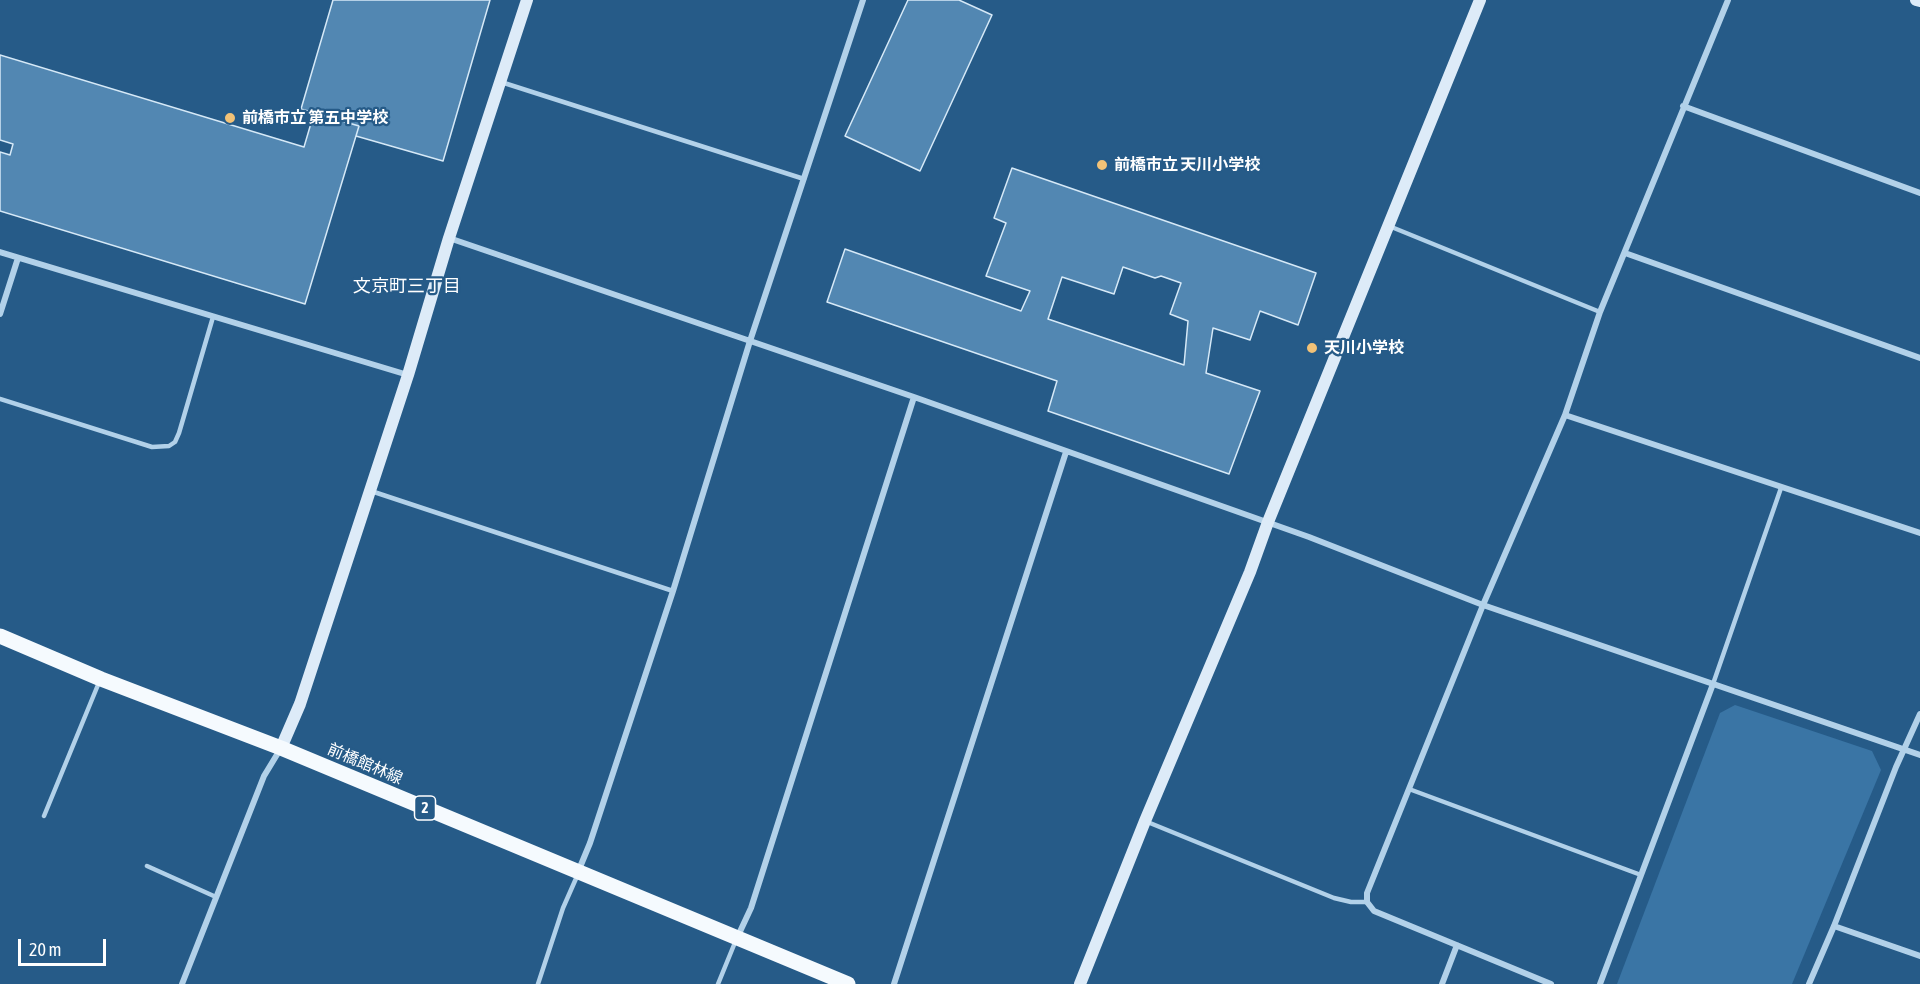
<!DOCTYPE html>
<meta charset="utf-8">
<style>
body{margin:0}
#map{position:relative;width:1920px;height:984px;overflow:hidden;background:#265b88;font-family:"Asap Condensed",sans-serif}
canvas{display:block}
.scale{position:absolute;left:18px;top:939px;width:88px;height:27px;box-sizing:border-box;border:3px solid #fff;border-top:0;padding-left:8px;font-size:18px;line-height:21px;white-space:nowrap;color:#fff;-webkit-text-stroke:4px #265b88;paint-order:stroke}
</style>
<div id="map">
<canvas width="1920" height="984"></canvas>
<div class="scale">20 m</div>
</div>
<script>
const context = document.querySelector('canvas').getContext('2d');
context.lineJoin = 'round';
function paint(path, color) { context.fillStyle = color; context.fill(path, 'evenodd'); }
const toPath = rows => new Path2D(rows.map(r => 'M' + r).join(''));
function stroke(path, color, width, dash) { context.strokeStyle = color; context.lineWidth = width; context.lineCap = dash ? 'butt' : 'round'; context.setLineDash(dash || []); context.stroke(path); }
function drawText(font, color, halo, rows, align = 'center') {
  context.font = font + ' "Asap Condensed","Noto Sans JP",sans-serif'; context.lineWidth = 4.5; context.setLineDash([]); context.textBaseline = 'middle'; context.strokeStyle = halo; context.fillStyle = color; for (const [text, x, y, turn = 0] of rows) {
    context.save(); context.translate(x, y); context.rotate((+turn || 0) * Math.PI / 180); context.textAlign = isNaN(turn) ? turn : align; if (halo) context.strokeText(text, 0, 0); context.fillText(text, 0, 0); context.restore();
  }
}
const green = toPath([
 [1735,705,1872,751,1881,770,1792,984,1617,984,1720,713]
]);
const building = toPath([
 [333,0,490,0,443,161,356,136,359,126,301,109,333,0],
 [908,0,959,0,992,15,920,171,845,136,908,0],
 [0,55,304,147,314,113,359,126,305,304,0,211,0,152,10,155,13,144,0,140,0,55],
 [1012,168,1316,273,1298,325,1260,311,1250,340,1213,328,1206,373,1260,391,1229,474,1048,411,1057,381,827,302,845,249,1021,311,1030,291,986,276,1006,223,994,218,1012,168],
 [1123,267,1155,278,1161,276,1181,283,1170,314,1188,321,1184,365,1048,319,1062,277,1114,294,1123,267]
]);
const lane = toPath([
 [501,82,804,179],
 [1389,226,1600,312],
 [0,399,152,447,169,446,175,442,179,433,213,317],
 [371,491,673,591],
 [1713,684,1781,488],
 [1409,789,1641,875],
 [44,816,100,680],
 [1145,821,1334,898,1351,902,1367,902],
 [147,866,216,897],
 [538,984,563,908,578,874],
 [718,984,736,940]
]);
const street = toPath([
 [1683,106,1920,193],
 [449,238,914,397,1309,537,1483,605,1920,755],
 [0,252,408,375],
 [1625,253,1920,358],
 [0,314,18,258],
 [1565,415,1920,533],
 [578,872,590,843,673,591,750,341,863,0],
 [1834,926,1920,956],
 [737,938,751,908,914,397],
 [182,984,264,776,281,748],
 [894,984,1066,452],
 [1442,984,1457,945],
 [1551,984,1374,911,1367,902,1367,893,1483,605,1565,415,1600,312,1728,0],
 [1600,984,1713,684],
 [1809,984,1834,926,1896,767,1920,714]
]);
const secondary = toPath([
 [1916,0,1920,1],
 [281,748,300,704,408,375,449,238,527,0],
 [1080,984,1145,821,1250,572,1268,522,1480,0]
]);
const primary = toPath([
 [0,636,101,679,281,748,848,984]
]);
const markers = [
 [230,118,6,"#f2c277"],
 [1102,165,6,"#f2c277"],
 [1312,348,6,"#f2c277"]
];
const shields = [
 [425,808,21]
];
const shieldNames = [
 ["2",425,808]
];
const poiNames = [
 ["前橋市立 第五中学校",242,118],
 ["前橋市立 天川小学校",1114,165],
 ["天川小学校",1324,348]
];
const streetNames = [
 ["前橋館林線",365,764,23]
];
const neighbourhoodNames = [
 ["文京町三丁目",407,286]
];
paint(green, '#3a75a5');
paint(building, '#5287b2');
stroke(building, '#d6e9f7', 1.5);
stroke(lane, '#b2d1e9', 4.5);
stroke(street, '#b2d1e9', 6);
stroke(secondary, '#ddebf8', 12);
stroke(primary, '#f5fafe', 15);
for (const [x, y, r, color] of markers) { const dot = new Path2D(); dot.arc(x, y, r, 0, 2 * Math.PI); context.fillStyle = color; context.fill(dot); stroke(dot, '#265b88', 2); }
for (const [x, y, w] of shields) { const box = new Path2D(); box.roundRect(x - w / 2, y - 12, w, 24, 4.5); context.fillStyle = '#265b88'; context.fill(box); stroke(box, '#fff', 1.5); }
drawText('bold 15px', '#fff', null, shieldNames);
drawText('bold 16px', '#fff', '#265b88', poiNames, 'left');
drawText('16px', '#fff', '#265b88', streetNames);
drawText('18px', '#fff', '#265b88', neighbourhoodNames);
</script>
